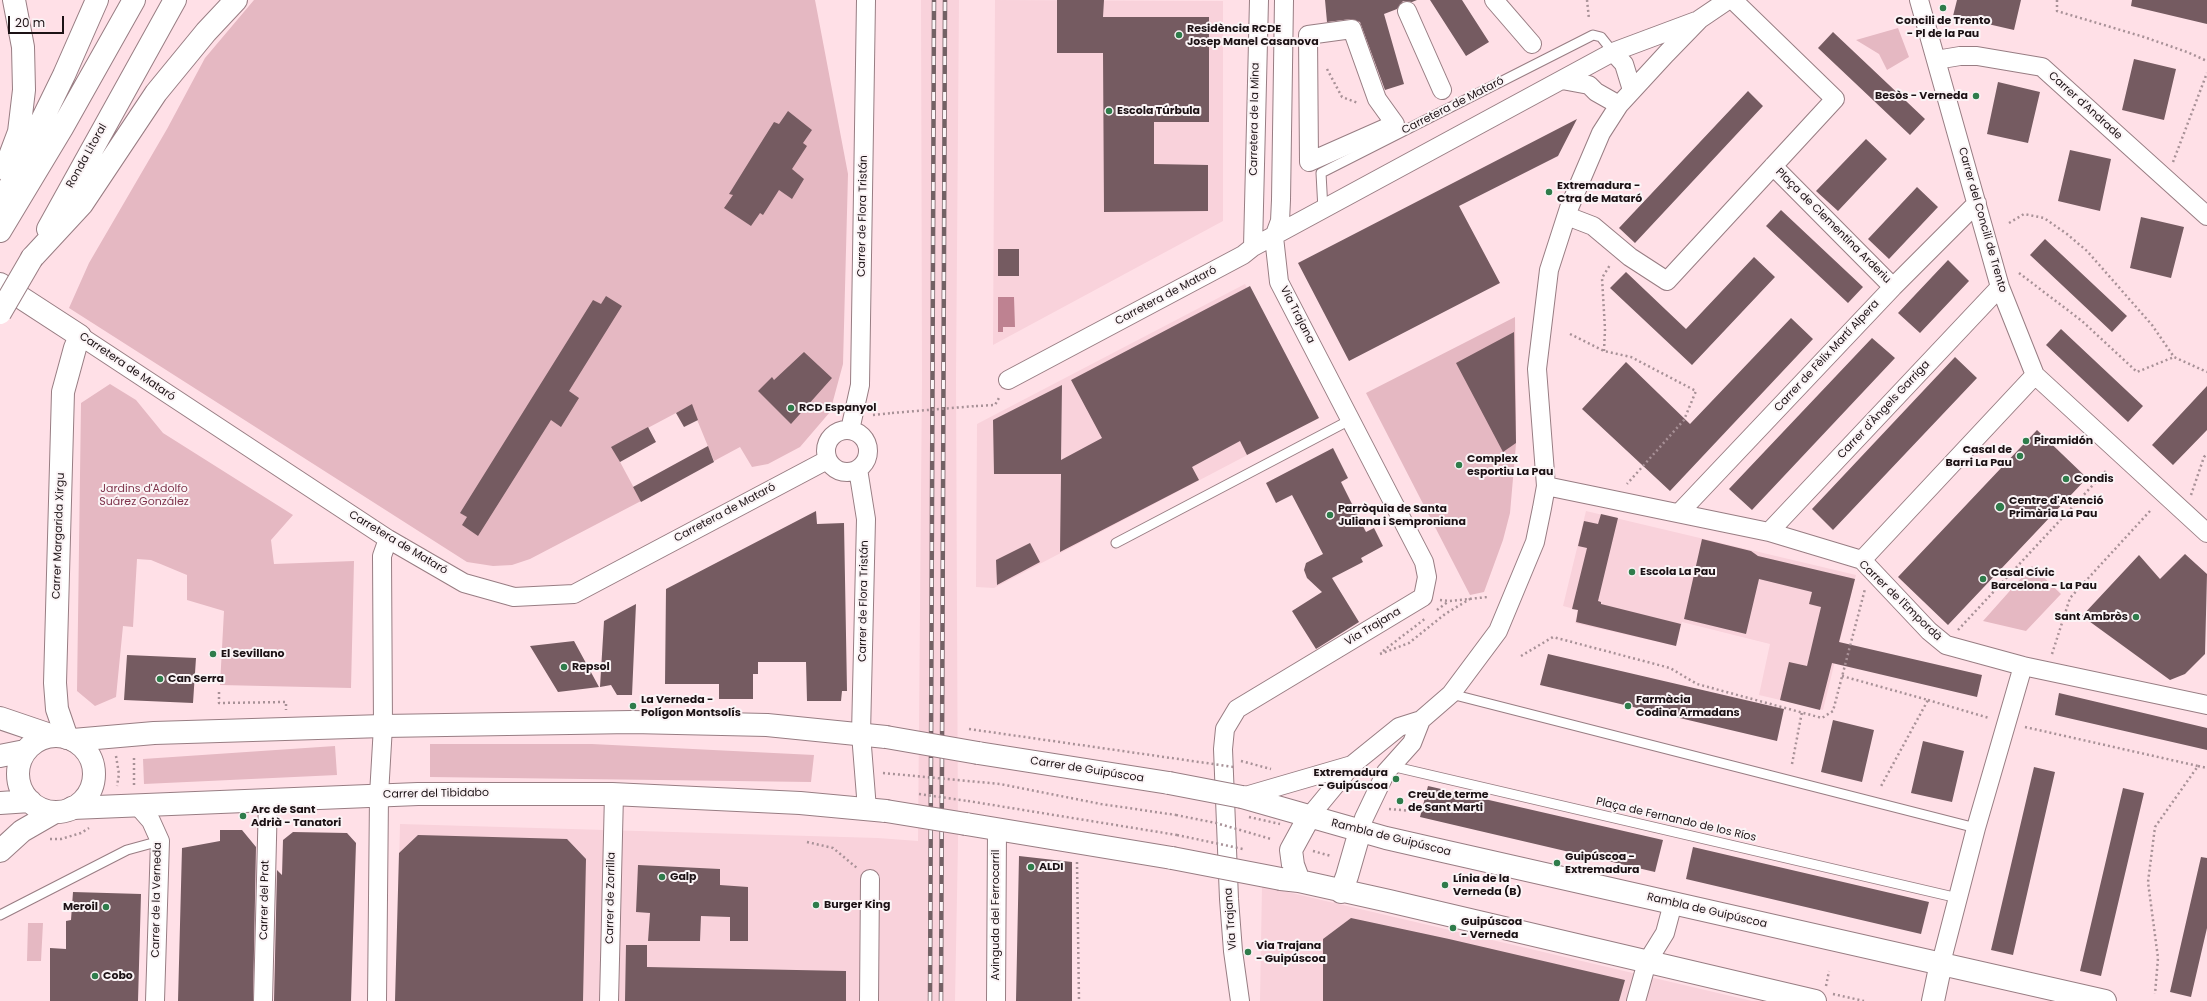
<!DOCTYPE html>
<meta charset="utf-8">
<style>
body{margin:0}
#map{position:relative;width:2207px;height:1001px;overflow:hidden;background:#ffe0e7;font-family:Poppins,sans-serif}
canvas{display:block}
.scale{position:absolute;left:8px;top:16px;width:56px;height:18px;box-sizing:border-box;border:2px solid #1c1215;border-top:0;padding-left:5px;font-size:12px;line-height:14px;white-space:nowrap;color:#1c1215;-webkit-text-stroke:3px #fbf4f6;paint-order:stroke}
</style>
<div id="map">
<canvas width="2207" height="1001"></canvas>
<div class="scale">20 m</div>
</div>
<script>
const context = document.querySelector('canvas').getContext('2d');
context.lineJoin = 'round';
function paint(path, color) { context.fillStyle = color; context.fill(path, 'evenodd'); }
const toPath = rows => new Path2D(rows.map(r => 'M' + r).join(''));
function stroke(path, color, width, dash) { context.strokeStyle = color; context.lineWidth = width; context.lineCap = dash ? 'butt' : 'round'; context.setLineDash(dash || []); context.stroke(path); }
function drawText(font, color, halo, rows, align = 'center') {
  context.font = font + ' Poppins,sans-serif'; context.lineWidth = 4; context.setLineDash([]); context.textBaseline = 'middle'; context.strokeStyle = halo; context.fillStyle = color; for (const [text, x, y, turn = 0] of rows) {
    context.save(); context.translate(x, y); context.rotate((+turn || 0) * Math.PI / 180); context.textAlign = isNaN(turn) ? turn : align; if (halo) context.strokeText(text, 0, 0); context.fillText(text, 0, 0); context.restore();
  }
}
const built = toPath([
 [921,0,959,0,956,379,958,843,955,1001,396,1001,400,824,878,838,918,841,922,379],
 [995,0,1223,1,1223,221,993,345],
 [1245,284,1316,419,994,588,976,587,977,424],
 [1586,511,1856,575,1823,710,1759,695,1770,644,1682,622,1676,646,1575,623,1578,610,1563,606],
 [1262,886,1752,1001,1260,1001]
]);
const green = toPath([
 [254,0,815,0,848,174,843,364,830,412,800,447,768,464,752,467,740,447,714,461,691,405,612,447,641,501,530,559,512,565,493,566,467,562,69,308,89,263,167,129,205,58],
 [1898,28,1909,57,1887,70,1879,54,1856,40],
 [1515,317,1516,444,1510,513,1503,540,1484,592,1470,595,1366,393],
 [110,384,136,400,163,433,293,515,271,540,274,564,354,561,351,688,220,685,224,611,187,600,187,575,151,560,137,559,133,627,123,626,116,697,95,706,77,691,81,403],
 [2032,566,2061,594,2026,631,1983,621],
 [430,744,592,744,814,755,811,782,430,777],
 [335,746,337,775,144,784,143,759],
 [28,923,43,923,41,961,27,961]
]);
const water = toPath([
 [998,297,1014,297,1015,327,1003,327,1003,332,998,332]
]);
const building = toPath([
 [1057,0,1104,0,1103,17,1209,17,1209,122,1154,122,1154,164,1208,165,1208,211,1104,212,1103,53,1057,53],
 [1325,0,1417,0,1412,2,1403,1,1397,9,1384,14,1404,84,1385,90,1360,22,1351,19,1327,22],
 [1430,0,1462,0,1489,42,1466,56],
 [1957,0,2021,0,2014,30,1953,16],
 [2132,0,2207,0,2207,24,2131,6],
 [1833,32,1925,119,1910,135,1818,48],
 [2134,59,2176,69,2164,120,2122,110],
 [1998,82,2040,92,2028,143,1987,134],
 [1748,91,1763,106,1635,243,1619,228],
 [788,111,812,130,803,143,807,146,792,169,804,179,792,199,779,190,763,215,760,213,751,226,724,208,733,195,729,194,757,149,774,122,779,124],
 [1577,119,1558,156,1459,206,1500,283,1349,361,1298,263],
 [1866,139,1887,159,1838,211,1816,191],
 [2070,150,2111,159,2100,211,2058,201],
 [1917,187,1938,207,1889,259,1868,239],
 [1781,210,1863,287,1848,303,1766,226],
 [2141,217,2184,227,2171,278,2130,268],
 [2045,239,2127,316,2112,332,2030,255],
 [998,249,1019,249,1019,276,998,276],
 [1754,257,1775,277,1692,365,1610,288,1626,272,1686,329],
 [1948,260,1969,281,1920,333,1898,313],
 [1250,286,1319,418,1247,455,1240,441,1192,467,1199,480,1060,552,1061,474,994,474,993,420,1062,385,1061,460,1102,438,1071,380],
 [606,296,622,306,569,391,579,398,561,427,551,420,478,536,462,525,467,517,460,513,593,300,601,304],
 [1791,318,1813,339,1670,491,1582,409,1626,362,1690,424],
 [2061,329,2143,406,2128,422,2046,345],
 [1514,332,1516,443,1503,452,1456,363],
 [1872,338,1895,358,1752,510,1729,489],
 [804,352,832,378,791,424,758,391,772,377,774,380],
 [1955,357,1977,378,1833,530,1812,509],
 [2207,386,2207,430,2173,465,2152,445],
 [692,404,698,420,684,427,676,413],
 [648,427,656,442,620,462,611,447],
 [2037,430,2087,478,1948,625,1898,577],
 [708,446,714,462,641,502,633,487],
 [1333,448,1348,478,1341,482,1366,532,1374,528,1383,546,1361,558,1363,562,1332,578,1359,622,1316,649,1292,611,1322,592,1307,578,1304,570,1306,563,1323,554,1292,495,1276,503,1266,483],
 [816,511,817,524,844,523,847,691,842,691,841,701,807,701,806,662,758,662,758,674,753,674,753,699,719,699,719,684,665,684,666,589],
 [1601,514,1618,518,1598,601,1601,602,1601,604,1681,624,1676,646,1576,622,1578,610,1572,609,1587,548,1578,546,1584,521,1598,524],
 [1702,539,1751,551,1758,556,1855,579,1839,642,1982,675,1977,697,1832,663,1820,710,1780,700,1789,662,1807,666,1821,607,1809,604,1812,592,1759,579,1746,634,1684,619],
 [1030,543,1040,562,997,585,996,560],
 [2185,554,2207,574,2205,654,2185,674,2170,680,2082,616,2139,555,2160,579],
 [636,604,632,695,617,695,611,685,600,687,604,621],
 [574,641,599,687,558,692,530,646],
 [1548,654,1784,709,1777,741,1540,685],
 [127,655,196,658,193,703,124,700],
 [2059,693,2207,728,2207,750,2055,715],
 [1833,720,1874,730,1862,782,1821,772],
 [1923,741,1964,751,1952,802,1911,793],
 [2034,767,2055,772,2013,955,1991,950],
 [1428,786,1663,840,1655,872,1420,817],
 [2123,788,2144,793,2101,976,2080,971],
 [220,830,242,830,256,847,253,1001,178,1001,182,848,220,841],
 [293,832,347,833,356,843,351,1001,274,1001,277,870,282,875,283,840],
 [418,835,567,839,586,859,583,1001,395,1001,399,853],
 [1693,847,1929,902,1921,934,1686,879],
 [1019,856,1072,862,1072,1001,1016,1001],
 [2201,857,2207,858,2207,928,2191,997,2170,992],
 [638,865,720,869,720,885,748,887,748,941,730,941,730,917,701,916,700,941,648,941,650,913,636,912],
 [73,892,141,894,138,1001,50,1001,50,948,66,949,66,921,71,920],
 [1351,918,1449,939,1625,980,1619,1001,1323,1001,1323,939],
 [626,945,647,945,647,967,846,971,846,1001,625,1001]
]);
const path = toPath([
 [1587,0,1589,19],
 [2057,0,2057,11,2144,37,2187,52,2207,61],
 [1327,69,1342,97,1358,103],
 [2173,162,2207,73],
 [2009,223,2024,214,2044,218,2067,234,2087,251,2152,325,2174,357,2207,372],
 [2019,273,2082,321,2137,372,2174,357],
 [1570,334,1604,351,1631,357,1696,391,1684,420,1627,484],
 [1604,351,1605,329,1602,278,1610,265],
 [976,406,995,405,1000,396],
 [873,415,892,413],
 [2191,495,2204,457,2207,454],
 [1440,600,1449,601,1488,597],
 [1437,610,1449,601],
 [1958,630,2106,471],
 [1383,651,1426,618],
 [1380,654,1409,643,1445,614,1470,599],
 [2052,654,2070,598,2150,511],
 [1521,656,1553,637,1670,668,1697,684,1822,718,1833,711,1865,589],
 [1842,676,1928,700,1880,788],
 [219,692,219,703,286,702,286,710],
 [1928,700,1989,718],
 [2025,727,2198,766,2155,827,2148,882,2158,958,2155,994],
 [116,756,119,774,117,786],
 [134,758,134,785],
 [1241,761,1271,769],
 [1792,764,1802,712],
 [2198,766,2207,768],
 [883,773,1000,784,1101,804,1176,815],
 [968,801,1177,835],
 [1389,809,1412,811],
 [50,839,61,839,81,833,89,828],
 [807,842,833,848,857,868],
 [1313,851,1331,856],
 [1077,862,1079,1001],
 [1826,986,1829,971],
 [1833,994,1864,1001]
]);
const lane = toPath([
 [1323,210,1321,173,1593,35,1601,37,1613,52],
 [1116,543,1350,420],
 [1451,694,1976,828],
 [1391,766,1958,898],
 [0,915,127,850,160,841]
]);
const street = toPath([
 [1494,0,1532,44],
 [1919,0,2000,287,2035,375,2207,533],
 [1407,11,1442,90],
 [1352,29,1377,99,1395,124,1309,162,1308,35,1352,29],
 [1613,52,1624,64,1632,90],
 [1936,60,1960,56,1977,56,2042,67,2207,216],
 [1562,80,1589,85,1596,92,1619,105],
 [1773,166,1893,287],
 [1567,216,1593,226,1630,257,1667,281,1835,99,1733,0],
 [1253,247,1259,0],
 [80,336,388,539,464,583,514,597,574,594,827,460],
 [1008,380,1243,255,1253,247,1613,52,1696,21],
 '826 451a21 21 0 1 1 42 0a21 21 0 1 1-42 0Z',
 [850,430,860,385,866,0],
 [858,469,866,519,861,734,867,809],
 [1546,486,1769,532,1862,560,1929,631,1946,645,2023,666,2207,705],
 [1680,512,1893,287,1977,203],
 [1769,532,2000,287],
 [1862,560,2035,375],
 [1242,797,1352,765],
 [137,805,151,821,160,841,155,1001],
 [1309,817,1352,765,1399,727,1421,720,1451,694,1498,631,1535,542,1542,508,1546,486,1537,369,1549,270,1569,208,1601,133,1619,105,1666,54,1700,19,1728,0],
 [1360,831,1364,818,1386,772,1412,743,1421,720],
 [1941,963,1976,828,2023,666],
 [263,1001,268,799],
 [377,1001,379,795,383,726,382,556,388,539],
 [609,1001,614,794],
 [869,1001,870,879],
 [996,1001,997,828],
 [1240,1001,1233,951,1229,899,1223,749,1225,729,1237,709,1423,597,1427,577,1424,562,1279,282,1274,237,1280,221,1281,200,1284,0],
 [1636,1001,1647,962,1665,933,1673,903]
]);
const secondary = toPath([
 [0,284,80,336,75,348,63,392,55,683,57,709,67,738],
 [73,740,154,733,383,726,632,722,767,725,886,737],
 [978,753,1169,783],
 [1242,797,1386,838,1443,851,2105,1001],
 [72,808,418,794,612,794,800,803,886,811],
 [966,824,1172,858],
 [1281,879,1299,881,1389,901,1815,1001],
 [1299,881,1293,865,1291,850,1309,817],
 [1341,892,1347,876,1360,831],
 [1933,1001,1941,963]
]);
const primary = toPath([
 '18 774a38 38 0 1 1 76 0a38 38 0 1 1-76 0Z',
 [0,756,25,751],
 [0,803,30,801],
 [0,851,22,831,55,812]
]);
const highway = toPath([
 [5,169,19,132,24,90,23,47,14,0],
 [3,200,64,75,97,0],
 [48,229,175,0],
 [0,231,62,128,134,0],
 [32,258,82,204,156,93,206,32,236,0],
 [0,718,53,736]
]);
const rail = toPath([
 [930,1001,934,0],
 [941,1001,945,0]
]);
const pathBridge = toPath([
 [892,413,976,406],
 [969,729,1234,767],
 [919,794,968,801],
 [1176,815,1216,823,1271,839],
 [1249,817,1280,824],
 [1177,835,1243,849]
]);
const secondaryBridge = toPath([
 [886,737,978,753],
 [1169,783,1242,797],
 [886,811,966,824],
 [1172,858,1281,879]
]);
const highwayBridge = toPath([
 [0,313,32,258]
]);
const markers = [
 [1943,8,4,"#2f7c4b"],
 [1179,35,4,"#2f7c4b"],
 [1976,96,4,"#2f7c4b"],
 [1109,111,4,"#2f7c4b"],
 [1549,192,4,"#2f7c4b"],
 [791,408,4,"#2f7c4b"],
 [2026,441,4,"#2f7c4b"],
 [2020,456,4,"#2f7c4b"],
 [1459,465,4,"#2f7c4b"],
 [2066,479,4,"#2f7c4b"],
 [2000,507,5,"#2f7c4b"],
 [1330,515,4,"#2f7c4b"],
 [1632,572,4,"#2f7c4b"],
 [1983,579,4,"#2f7c4b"],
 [2136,617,4,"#2f7c4b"],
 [213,654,4,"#2f7c4b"],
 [564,667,4,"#2f7c4b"],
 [160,679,4,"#2f7c4b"],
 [633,706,4,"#2f7c4b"],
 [1628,706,4,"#2f7c4b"],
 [1396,779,4,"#2f7c4b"],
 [1400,801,4,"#2f7c4b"],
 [243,816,4,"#2f7c4b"],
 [1557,863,4,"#2f7c4b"],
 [1031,867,4,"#2f7c4b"],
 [662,877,4,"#2f7c4b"],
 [1445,885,4,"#2f7c4b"],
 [816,905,4,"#2f7c4b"],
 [106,907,4,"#2f7c4b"],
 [1453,928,4,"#2f7c4b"],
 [1248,952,4,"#2f7c4b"],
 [95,976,4,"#2f7c4b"]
];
const poiNames = [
 ["Concili de Trento",1943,21,"center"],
 ["- Pl de la Pau",1943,34,"center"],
 ["Residència RCDE",1187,29],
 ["Josep Manel Casanova",1187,42],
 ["Besòs - Verneda",1968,96,"right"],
 ["Escola Túrbula",1117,111],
 ["Extremadura -",1557,186],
 ["Ctra de Mataró",1557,199],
 ["RCD Espanyol",799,408],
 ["Piramidón",2034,441],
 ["Casal de",2012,450,"right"],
 ["Barri La Pau",2012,463,"right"],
 ["Complex",1467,459],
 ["esportiu La Pau",1467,472],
 ["Condis",2074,479],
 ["Centre d'Atenció",2009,501],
 ["Primària La Pau",2009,514],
 ["Parròquia de Santa",1338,509],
 ["Juliana i Semproniana",1338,522],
 ["Escola La Pau",1640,572],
 ["Casal Cívic",1991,573],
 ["Barcelona - La Pau",1991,586],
 ["Sant Ambròs",2128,617,"right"],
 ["El Sevillano",221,654],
 ["Repsol",572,667],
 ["Can Serra",168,679],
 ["La Verneda -",641,700],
 ["Polígon Montsolís",641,713],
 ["Farmàcia",1636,700],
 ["Codina Armadans",1636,713],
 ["Extremadura",1388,773,"right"],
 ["- Guipúscoa",1388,786,"right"],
 ["Creu de terme",1408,795],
 ["de Sant Marti",1408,808],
 ["Arc de Sant",251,810],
 ["Adrià - Tanatori",251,823],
 ["Guipúscoa -",1565,857],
 ["Extremadura",1565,870],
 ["ALDI",1039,867],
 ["Galp",670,877],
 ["Línia de la",1453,879],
 ["Verneda (B)",1453,892],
 ["Burger King",824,905],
 ["Meroil",98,907,"right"],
 ["Guipúscoa",1461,922],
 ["- Verneda",1461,935],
 ["Via Trajana",1256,946],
 ["- Guipúscoa",1256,959],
 ["Cobo",103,976]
];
const streetNames = [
 ["Carretera de Mataró",1453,106,-27],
 ["Carrer d'Andrade",2085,106,42],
 ["Carretera de la Mina",1255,119,-89],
 ["Ronda Litoral",87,156,-61],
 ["Carrer de Flora Tristán",863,216,-89],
 ["Carrer del Concili de Trento",1982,220,74],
 ["Plaça de Clementina Arderiu",1833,226,45],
 ["Carretera de Mataró",1166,296,-28],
 ["Via Trajana",1297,315,63],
 ["Carrer de Fèlix Martí Alpera",1827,356,-47],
 ["Carretera de Mataró",127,367,34],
 ["Carrer d'Àngels Garriga",1884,410,-47],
 ["Carretera de Mataró",725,513,-28],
 ["Carrer Margarida Xirgu",59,536,-88],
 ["Carretera de Mataró",398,543,31],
 ["Carrer de Flora Tristán",864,601,-89],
 ["Carrer de l'Empordà",1900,601,44],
 ["Via Trajana",1373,627,-31],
 ["Carrer de Guipúscoa",1087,770,9],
 ["Carrer del Tibidabo",436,794,-1],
 ["Plaça de Fernando de los Ríos",1676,820,13],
 ["Rambla de Guipúscoa",1391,838,14],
 ["Carrer de Zorrilla",611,898,-89],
 ["Carrer de la Verneda",157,900,-89],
 ["Carrer del Prat",265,900,-89],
 ["Rambla de Guipúscoa",1707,911,13],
 ["Avinguda del Ferrocarril",996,915,-90],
 ["Via Trajana",1231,919,-94]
];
const parkNames = [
 ["Jardins d'Adolfo",144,489],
 ["Suárez González",144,502]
];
paint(built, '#f9d2db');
paint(green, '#e5b8c2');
paint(water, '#be8291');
paint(building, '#755b61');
stroke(lane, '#987d83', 11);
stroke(street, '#987d83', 20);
stroke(secondary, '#987d83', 24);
stroke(primary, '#987d83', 24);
stroke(highway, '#987d83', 24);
stroke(path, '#a89197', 2.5, [2, 3]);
stroke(lane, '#fff', 9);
stroke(street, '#fff', 18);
stroke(secondary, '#fff', 22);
stroke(primary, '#fff', 22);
stroke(highway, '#fff', 22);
stroke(rail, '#736165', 4.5);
stroke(rail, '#fbf4f6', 3, [9]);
stroke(secondaryBridge, '#987d83', 24, []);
stroke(highwayBridge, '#987d83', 24, []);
stroke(pathBridge, '#a89197', 2.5, [2, 3]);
stroke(secondaryBridge, '#fff', 22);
stroke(highwayBridge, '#fff', 22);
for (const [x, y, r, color] of markers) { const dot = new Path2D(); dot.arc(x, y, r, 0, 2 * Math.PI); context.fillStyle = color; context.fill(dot); stroke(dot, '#fbf4f6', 1.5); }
drawText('bold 11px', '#1c1215', '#fbf4f6', poiNames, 'left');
drawText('11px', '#1c1215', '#fbf4f6', streetNames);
drawText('11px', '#7e334b', '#fbf4f6', parkNames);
</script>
